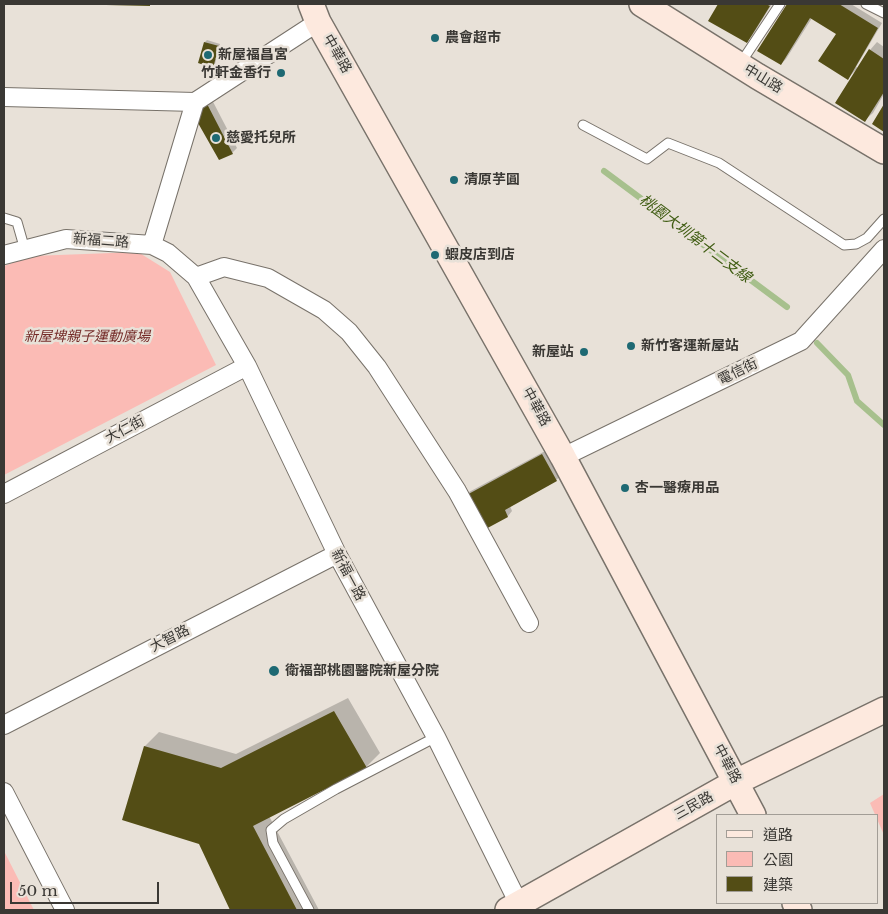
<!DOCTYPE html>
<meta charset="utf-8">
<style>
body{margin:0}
#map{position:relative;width:888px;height:914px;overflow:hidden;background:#e8e1d8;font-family:"Libre Baskerville","Noto Sans TC",serif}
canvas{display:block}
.frame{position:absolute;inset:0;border:5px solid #3a3834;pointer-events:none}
.legend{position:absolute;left:716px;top:814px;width:162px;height:90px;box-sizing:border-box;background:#e8e1d8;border:1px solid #a29d96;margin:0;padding:6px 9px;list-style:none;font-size:15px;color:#3a3834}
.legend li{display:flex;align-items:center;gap:10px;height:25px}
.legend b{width:25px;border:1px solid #a29d96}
.scale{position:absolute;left:10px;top:882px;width:149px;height:22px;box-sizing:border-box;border:2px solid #3a3834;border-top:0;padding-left:6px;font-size:15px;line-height:18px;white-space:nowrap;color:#3a3834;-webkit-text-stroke:4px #e8e1d8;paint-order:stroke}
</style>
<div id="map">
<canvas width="888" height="914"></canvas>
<div class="frame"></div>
<ul class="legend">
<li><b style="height:6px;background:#fde9de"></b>道路</li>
<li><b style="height:14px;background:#fbbbb5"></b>公園</li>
<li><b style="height:14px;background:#534d15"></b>建築</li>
</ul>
<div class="scale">50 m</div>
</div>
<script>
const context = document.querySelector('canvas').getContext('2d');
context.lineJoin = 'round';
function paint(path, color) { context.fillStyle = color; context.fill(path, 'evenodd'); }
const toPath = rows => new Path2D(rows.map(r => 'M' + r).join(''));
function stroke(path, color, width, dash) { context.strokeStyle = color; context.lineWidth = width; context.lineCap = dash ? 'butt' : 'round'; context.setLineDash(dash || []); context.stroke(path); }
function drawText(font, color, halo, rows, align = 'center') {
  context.font = font + ' "Libre Baskerville","Noto Sans TC",serif'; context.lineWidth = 5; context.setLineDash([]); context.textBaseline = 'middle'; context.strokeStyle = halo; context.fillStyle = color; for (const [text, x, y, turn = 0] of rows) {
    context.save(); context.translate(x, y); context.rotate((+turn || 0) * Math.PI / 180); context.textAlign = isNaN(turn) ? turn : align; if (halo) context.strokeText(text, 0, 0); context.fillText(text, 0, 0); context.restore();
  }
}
const green = toPath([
 [138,252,170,272,216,365,4,475,4,266,32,256],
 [884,794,884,835,870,803],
 [4,851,34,910,4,910]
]);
const shadow = toPath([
 [90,4,151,4,150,5],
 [720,4,772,4,752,36,747,41,709,20],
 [788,4,851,4,882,23,856,67,858,68,870,50,877,42,884,47,884,94,873,113,865,120,856,70,848,78,837,33,812,18,786,59,781,64,759,50],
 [207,40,220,44,215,64,213,66,205,42],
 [210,96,237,148,232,153,200,122],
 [547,450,561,476,556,480,510,506,512,511,508,516,482,530,464,497,469,492],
 [348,698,380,753,366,767,269,816,319,910,231,910,200,843,124,819,145,746,159,732,236,754]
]);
const stream = toPath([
 [604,171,787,307],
 [817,343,848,375,857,401,884,425]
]);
const building = toPath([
 [106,4,150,4,150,6,106,5],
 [718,4,766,4,770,6,747,43,708,21],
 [787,4,839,4,878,28,848,80,818,61,836,34,810,18,781,65,757,51],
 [204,42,219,46,213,68,198,63],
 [869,49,884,59,884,92,865,122,835,103],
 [205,100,233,154,219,160,198,123,202,102],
 [884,104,884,132,872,124],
 [542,454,557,481,505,510,508,517,482,531,463,497],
 [334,711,367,768,253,826,297,910,230,910,199,844,122,820,144,746,221,768]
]);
const lane = toPath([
 [866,4,884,13],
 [740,64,780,4],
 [583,125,647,159,668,143,719,163,844,245,856,244,867,238,884,219],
 [4,218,17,222,25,250],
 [309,910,273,843,271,830,284,819,336,789,436,737]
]);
const street = toPath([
 [4,97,195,102,318,22],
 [152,245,195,102],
 [4,255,66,239,152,245,168,253,196,277,247,366,337,554,436,737,519,904],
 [196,277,224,267,268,278,324,310,349,332,377,367,457,491,529,623],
 [563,457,801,341,884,249],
 [4,494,247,366],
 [4,725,337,554],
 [4,792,65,910]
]);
const secondary = toPath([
 [311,4,318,22,563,457,753,815],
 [642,4,757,76,884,151],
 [795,903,799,910],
 [508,910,736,782,884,710]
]);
const markers = [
 [435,38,5,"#1e6973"],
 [208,55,5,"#1e6973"],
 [281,73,5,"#1e6973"],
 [216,138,5,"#1e6973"],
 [454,180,5,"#1e6973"],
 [435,255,5,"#1e6973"],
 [631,346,5,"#1e6973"],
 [584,352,5,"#1e6973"],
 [625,488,5,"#1e6973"],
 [274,671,6,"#1e6973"]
];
const poiNames = [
 ["農會超市",445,38],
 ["新屋福昌宮",218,55],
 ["竹軒金香行",271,73,"right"],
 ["慈愛托兒所",226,138],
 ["清原芋圓",464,180],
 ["蝦皮店到店",445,255],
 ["新竹客運新屋站",641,346],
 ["新屋站",574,352,"right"],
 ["杏一醫療用品",635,488],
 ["衛福部桃園醫院新屋分院",285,671]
];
const streetNames = [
 ["中華路",337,54,60],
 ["中山路",763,79,31],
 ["新福二路",101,241,4],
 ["電信街",738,372,-26],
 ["中華路",536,407,61],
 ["大仁街",125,430,-28],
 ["新福一路",348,575,62],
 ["大智路",170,639,-27],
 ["中華路",727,764,62],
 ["三民路",694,806,-29]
];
const parkNames = [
 ["新屋埤親子運動廣場",87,337]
];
const waterNames = [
 ["桃園大圳第十二支線",695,239,37]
];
paint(green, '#fbbbb5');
paint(shadow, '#0003');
stroke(stream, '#a7c08d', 6);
paint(building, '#534d15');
stroke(lane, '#78726a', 11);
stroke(street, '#78726a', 20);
stroke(secondary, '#78726a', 28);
stroke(lane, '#fff', 9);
stroke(street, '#fff', 18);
stroke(secondary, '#fde9de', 25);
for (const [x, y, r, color] of markers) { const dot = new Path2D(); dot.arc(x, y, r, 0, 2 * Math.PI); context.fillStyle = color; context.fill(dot); stroke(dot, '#e8e1d8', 2); }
drawText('bold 14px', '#3a3834', '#e8e1d8', poiNames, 'left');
drawText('14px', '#3a3834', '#e8e1d8', streetNames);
drawText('italic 14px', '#742b28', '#e8e1d8', parkNames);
drawText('italic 15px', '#3f5c12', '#e8e1d8', waterNames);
</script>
